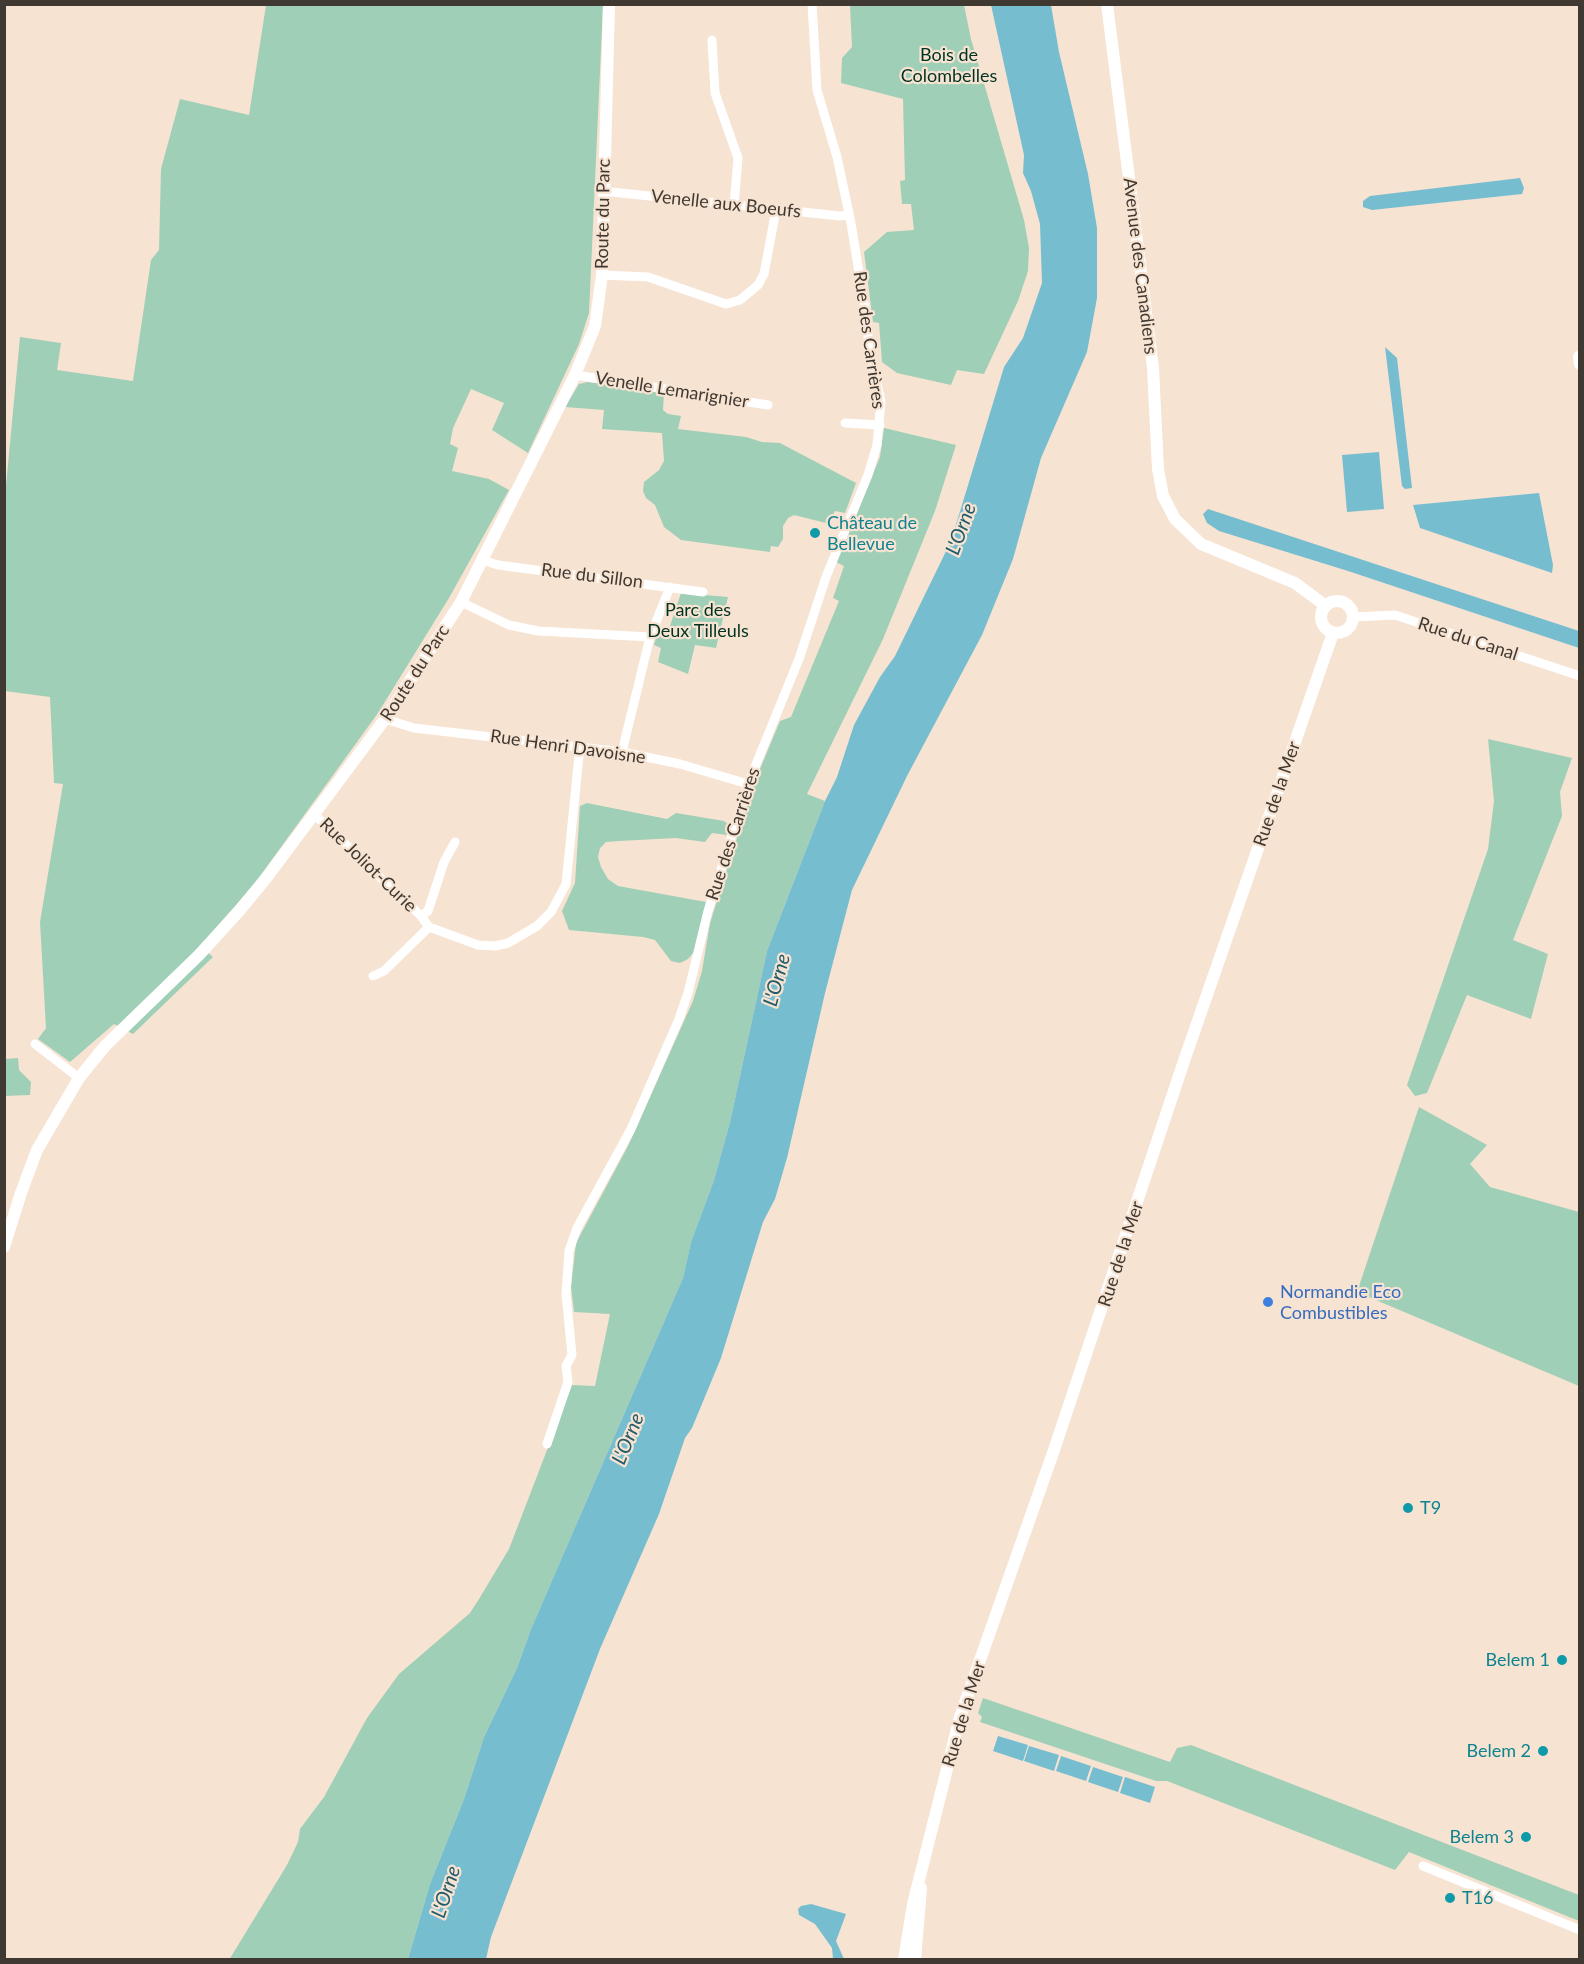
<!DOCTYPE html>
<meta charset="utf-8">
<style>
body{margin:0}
#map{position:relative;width:1584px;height:1964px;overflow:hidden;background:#f7e3d2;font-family:Lato,sans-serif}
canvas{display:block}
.frame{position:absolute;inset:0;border:6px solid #403932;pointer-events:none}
</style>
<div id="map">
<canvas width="1584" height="1964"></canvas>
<div class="frame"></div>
</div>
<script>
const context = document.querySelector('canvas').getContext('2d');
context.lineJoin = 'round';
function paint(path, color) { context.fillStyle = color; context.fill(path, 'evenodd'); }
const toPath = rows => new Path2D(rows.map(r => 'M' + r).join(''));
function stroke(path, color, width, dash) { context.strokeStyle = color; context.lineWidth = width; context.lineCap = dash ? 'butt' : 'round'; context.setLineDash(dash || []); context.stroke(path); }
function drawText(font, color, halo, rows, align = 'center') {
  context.font = font + ' Lato,sans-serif'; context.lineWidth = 4.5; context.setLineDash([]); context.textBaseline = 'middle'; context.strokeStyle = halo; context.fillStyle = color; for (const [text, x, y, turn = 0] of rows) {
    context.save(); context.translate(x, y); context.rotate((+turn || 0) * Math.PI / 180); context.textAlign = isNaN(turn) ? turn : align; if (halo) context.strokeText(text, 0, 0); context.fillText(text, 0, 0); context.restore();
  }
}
const green = toPath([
 [266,5,603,5,589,313,579,344,528,453,492,430,504,403,471,389,453,428,450,444,458,448,452,471,489,479,509,490,449,598,378,713,255,883,200,946,213,957,133,1034,114,1024,70,1062,38,1039,46,1028,40,922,63,784,54,783,50,697,5,691,4,507,20,337,61,343,57,370,133,381,151,260,159,250,161,169,180,99,249,115],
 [850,5,964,5,971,39,1024,220,1029,248,1028,271,1018,301,984,374,957,370,951,385,897,373,882,362,879,323,873,322,864,252,887,232,914,230,911,204,902,204,900,181,905,180,903,99,841,83,842,58,852,47],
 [588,382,664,393,663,410,668,414,681,416,678,429,746,437,762,442,780,443,856,483,845,513,835,511,831,520,826,523,794,515,788,518,783,526,783,539,778,547,771,546,770,552,681,540,664,527,655,505,646,498,643,491,644,482,659,470,664,461,662,433,602,429,604,410,565,407,579,384],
 [884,428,956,445,935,511,883,639,807,794,825,801,767,951,730,1122,714,1180,691,1242,683,1278,531,1629,517,1668,484,1737,464,1799,430,1884,408,1959,229,1960,287,1865,298,1842,300,1829,324,1797,367,1718,399,1674,470,1613,479,1599,509,1549,572,1385,595,1386,610,1314,574,1312,571,1287,576,1243,628,1146,693,1001,702,971,710,923,755,781,780,721,791,717,839,601,833,598,844,566,836,562,880,457],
 [681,593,728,597,716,648,695,645,688,674,658,662,661,648,654,645,658,631,669,629],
 [1488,739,1572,758,1560,792,1562,816,1513,940,1548,954,1531,1019,1467,995,1427,1093,1415,1096,1407,1085,1488,849,1494,801],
 [587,803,667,819,676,813,724,821,730,826,727,835,712,833,705,842,676,838,619,841,606,842,600,848,598,857,601,867,608,879,618,886,706,902,694,952,688,959,680,963,671,961,655,940,643,937,569,930,562,911,575,883,580,806],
 [18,1058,19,1070,31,1082,30,1095,5,1096,5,1059],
 [1419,1107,1487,1145,1470,1164,1490,1187,1579,1212,1579,1386,1357,1292],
 [983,1698,1170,1762,1177,1748,1191,1745,1579,1895,1579,1921,1409,1852,1395,1870,1167,1781,1156,1781,980,1722,982,1717,978,1713]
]);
const water = toPath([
 [991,5,1051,5,1059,52,1088,174,1097,228,1097,298,1087,352,1041,458,1013,559,982,635,907,776,852,890,825,993,787,1158,775,1199,763,1222,721,1358,692,1428,685,1438,659,1514,600,1649,491,1937,486,1959,408,1959,430,1884,464,1799,484,1737,517,1668,531,1629,683,1278,691,1242,714,1180,730,1122,767,951,825,801,837,777,854,725,880,677,895,656,951,541,1004,367,1023,338,1042,283,1040,224,1031,191,1023,173,1024,155],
 [1520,178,1524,188,1522,194,1372,210,1363,207,1363,201,1370,196],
 [1385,347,1397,358,1412,488,1405,489,1402,486],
 [1379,452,1384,509,1347,512,1342,455],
 [1539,493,1553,565,1552,573,1420,528,1413,505],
 [1208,509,1579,631,1579,648,1348,571,1219,531,1207,523,1203,514],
 [998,1736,1028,1745,1023,1761,993,1751],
 [1029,1746,1059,1755,1054,1771,1024,1761],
 [1061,1756,1091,1766,1086,1781,1056,1771],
 [1093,1767,1123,1777,1118,1792,1088,1782],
 [1125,1777,1155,1787,1150,1803,1120,1793],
 [811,1904,846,1914,836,1941,844,1959,833,1959,832,1948,815,1924,799,1915,798,1909,801,1906]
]);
const minor = toPath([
 [712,40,715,93,738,158,734,205],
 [602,191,840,216,849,215],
 [602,275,648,277,726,304,740,300,758,285,764,274,776,210],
 [575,375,768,405],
 [845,423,880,425],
 [482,560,498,565,703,592],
 [461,602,509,625,538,631,650,637,622,752],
 [1353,617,1395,615,1580,676],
 [650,637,670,587],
 [385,719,414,728,622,752,680,764,748,784],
 [315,815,421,916,429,927,478,945,495,946,508,943,537,926,551,912,566,884,580,746],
 [421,916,428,911,444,862,455,842],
 [373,976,384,971,429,927],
 [35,1044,79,1078],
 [547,1444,568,1382,566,1366,572,1355,566,1294,569,1251,577,1228,631,1129,679,1019,688,993,708,911,748,784,799,659,826,577,868,475,877,445,881,401,869,350,867,322,851,223,837,157,817,90,812,4],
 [1423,1866,1580,1930]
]);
const tertiary = toPath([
 [1107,4,1153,368,1158,469,1163,496,1175,519,1201,544,1295,583,1326,606],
 [1579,357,1580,364],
 '1321 617a16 16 0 1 1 32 0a16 16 0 1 1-32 0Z',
 [4,1247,21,1193,37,1150,79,1078,105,1046,199,955,240,910,267,877,385,719,461,602,575,375,595,326,602,275,609,4],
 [904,1960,913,1904,960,1717,1054,1450,1185,1058,1333,633],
 [915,1960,921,1888]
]);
const markers = [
 [815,533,6,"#0f9aa8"],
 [1268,1302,6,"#3f7fe0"],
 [1408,1508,6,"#0f9aa8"],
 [1562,1660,6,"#0f9aa8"],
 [1543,1751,6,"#0f9aa8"],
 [1526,1837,6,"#0f9aa8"],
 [1450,1898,6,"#0f9aa8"]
];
const parkNames = [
 ["Bois de",949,55],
 ["Colombelles",949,76],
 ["Parc des",698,610],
 ["Deux Tilleuls",698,631]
];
const streetNames = [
 ["Venelle aux Boeufs",726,204,6],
 ["Route du Parc",603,214,-89],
 ["Avenue des Canadiens",1140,266,83],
 ["Rue des Carrières",869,340,82],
 ["Venelle Lemarignier",672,390,9],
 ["Rue du Sillon",592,576,7],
 ["Rue du Canal",1468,639,18],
 ["Route du Parc",415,673,-57],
 ["Rue Henri Davoisne",568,747,8],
 ["Rue de la Mer",1277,794,-71],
 ["Rue des Carrières",733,834,-72],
 ["Rue Joliot-Curie",368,865,44],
 ["Rue de la Mer",1121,1254,-72],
 ["Rue de la Mer",964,1714,-73]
];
const cultureNames = [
 ["Château de",827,523],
 ["Bellevue",827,544],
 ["T9",1420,1508],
 ["Belem 1",1550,1660,"right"],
 ["Belem 2",1531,1751,"right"],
 ["Belem 3",1514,1837,"right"],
 ["T16",1462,1898]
];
const shopNames = [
 ["Normandie Eco",1280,1292],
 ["Combustibles",1280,1313]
];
const waterNames = [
 ["L'Orne",961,529,-70],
 ["L'Orne",777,980,-75],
 ["L'Orne",628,1439,-68],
 ["L'Orne",446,1892,-72]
];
paint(green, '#9fcfb7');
paint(water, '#77bdd0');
stroke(minor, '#fff', 9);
stroke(tertiary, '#fff', 12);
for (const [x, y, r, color] of markers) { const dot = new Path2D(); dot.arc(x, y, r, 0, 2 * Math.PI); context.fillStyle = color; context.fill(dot); stroke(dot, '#f7e3d2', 2); }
drawText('18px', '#003220', '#f7e3d2', parkNames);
drawText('18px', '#403932', '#f7e3d2', streetNames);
drawText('18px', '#0d838f', '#f7e3d2', cultureNames, 'left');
drawText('18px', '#366cbe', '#f7e3d2', shopNames, 'left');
drawText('italic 20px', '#225b69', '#f7e3d2', waterNames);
</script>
